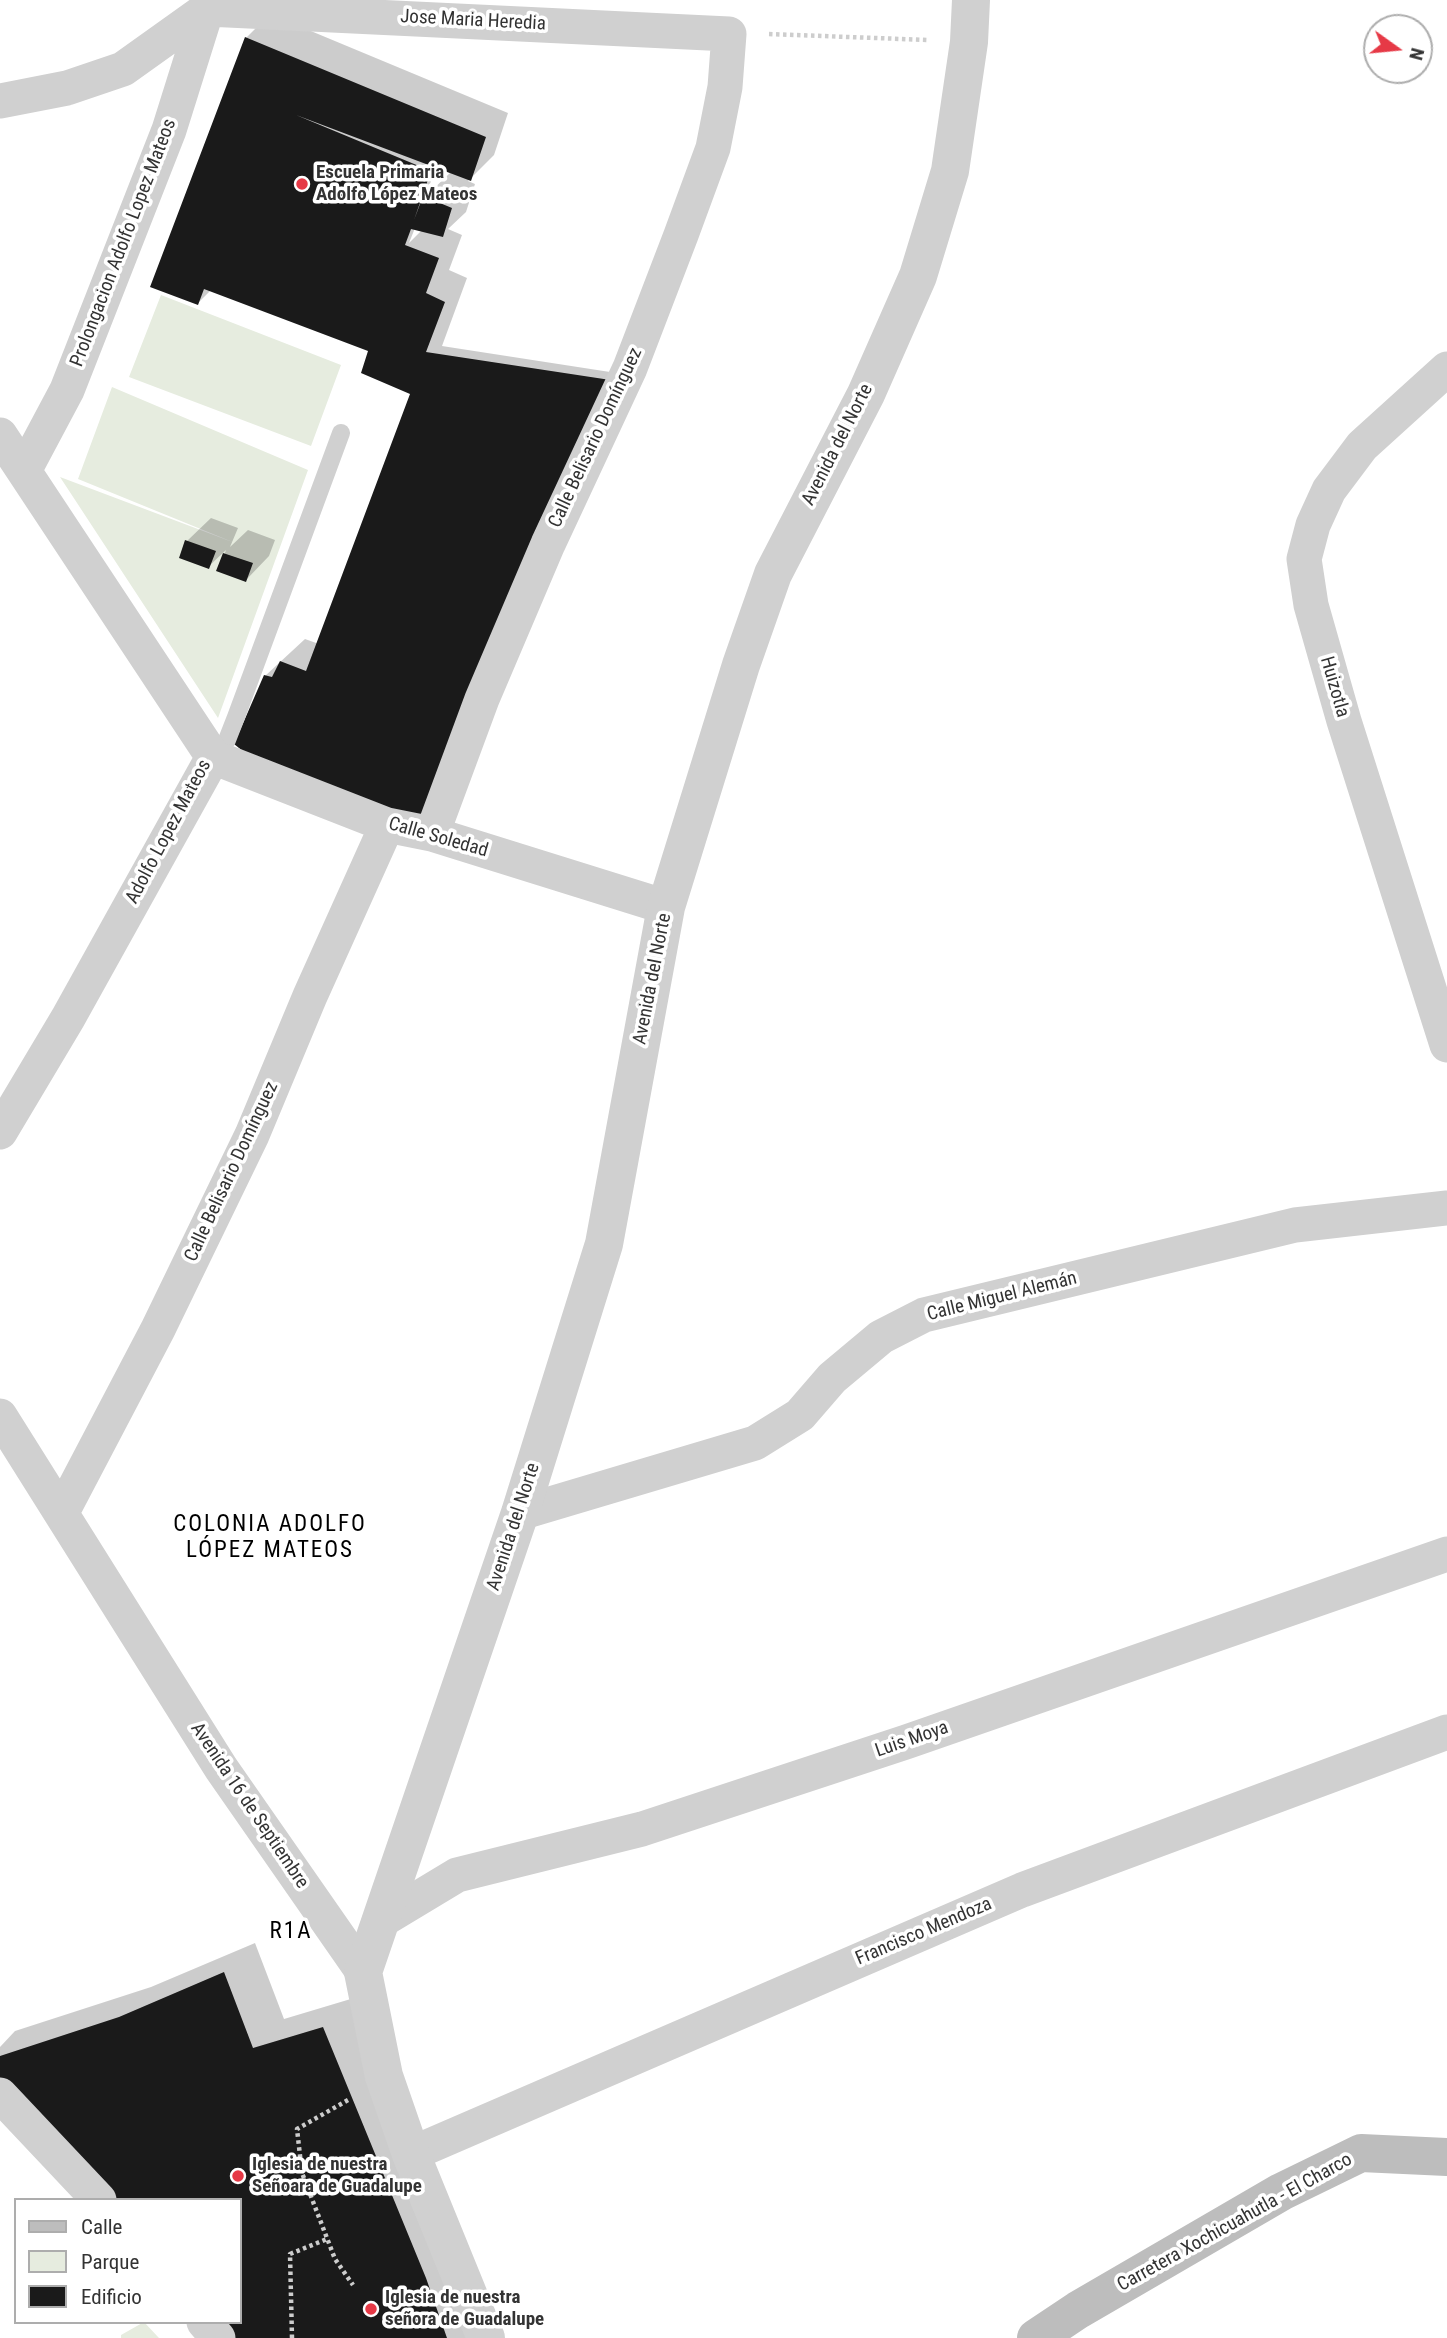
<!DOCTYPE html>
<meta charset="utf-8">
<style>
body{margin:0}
#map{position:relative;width:1447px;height:2338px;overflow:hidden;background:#fff;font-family:"Roboto Condensed",sans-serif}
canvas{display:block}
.legend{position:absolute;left:14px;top:2198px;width:228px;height:126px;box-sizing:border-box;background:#fff;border:2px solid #adadad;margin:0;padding:9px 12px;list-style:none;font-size:21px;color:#333}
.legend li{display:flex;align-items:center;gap:14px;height:35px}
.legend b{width:35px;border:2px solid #adadad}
.north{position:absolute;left:1363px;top:14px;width:70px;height:70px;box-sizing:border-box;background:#fff;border:2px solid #adadad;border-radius:50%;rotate:105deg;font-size:19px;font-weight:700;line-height:28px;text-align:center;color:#333}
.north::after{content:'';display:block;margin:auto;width:24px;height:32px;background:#e63946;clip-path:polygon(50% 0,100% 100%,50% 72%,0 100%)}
</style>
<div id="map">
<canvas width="1447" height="2338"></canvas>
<ul class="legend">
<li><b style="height:9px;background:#bdbdbd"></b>Calle</li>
<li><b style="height:19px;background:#e6ecdf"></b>Parque</li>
<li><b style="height:19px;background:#1a1a1a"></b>Edificio</li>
</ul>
<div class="north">N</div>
</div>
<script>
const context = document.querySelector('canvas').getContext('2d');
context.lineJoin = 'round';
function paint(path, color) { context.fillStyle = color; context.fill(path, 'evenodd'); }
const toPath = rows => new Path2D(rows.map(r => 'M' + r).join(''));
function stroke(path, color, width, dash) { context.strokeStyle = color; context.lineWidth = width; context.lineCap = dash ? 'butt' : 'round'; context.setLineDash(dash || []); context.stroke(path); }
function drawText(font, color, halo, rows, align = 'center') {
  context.font = font + ' "Roboto Condensed",sans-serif'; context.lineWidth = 7; context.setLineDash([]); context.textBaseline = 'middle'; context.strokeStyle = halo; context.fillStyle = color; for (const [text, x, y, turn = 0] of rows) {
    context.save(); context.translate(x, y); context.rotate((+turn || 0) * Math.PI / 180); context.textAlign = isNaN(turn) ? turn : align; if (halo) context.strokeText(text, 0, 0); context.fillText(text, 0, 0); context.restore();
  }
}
const green = toPath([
 [161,295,341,365,311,446,129,377],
 [112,387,308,470,218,718,60,477,235,543,78,479],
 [144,2322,159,2338,121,2338,121,2335]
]);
const shadow = toPath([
 [270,14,508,113,494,155,468,181,475,184,466,212,448,229,462,235,449,270,467,278,442,346,623,374,434,817,265,676,305,639,319,644,415,387,373,343,211,290,198,303,246,38],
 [436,166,451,172,426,196],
 [415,228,422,230,409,243],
 [211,518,238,528,230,547,248,530,275,540,269,556,246,580,219,570,226,550,208,567,187,541],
 [255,1943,284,2019,354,1998,487,2338,233,2338,240,2322,240,2200,0,2077,0,2047,15,2031,151,1987]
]);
const building = toPath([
 [245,37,486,137,471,181,296,115,431,171,414,220,423,196,452,208,443,237,411,229,405,245,439,258,426,293,445,302,426,352,617,381,427,826,269,772,234,744,264,675,272,677,280,661,306,671,410,394,361,373,368,351,204,289,198,305,150,287],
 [185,540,216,551,209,569,179,558],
 [223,553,253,563,246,582,216,571],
 [224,1972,253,2048,323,2027,426,2278,447,2338,231,2338,219,2322,240,2322,240,2200,112,2200,0,2079,0,2056,119,2017]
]);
const path = toPath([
 [769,34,928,40],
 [348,2100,297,2129,302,2173,335,2259,353,2285],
 [292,2338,290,2254,327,2239]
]);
const service = toPath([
 [213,757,227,740,236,717,341,433]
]);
const minor = toPath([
 [0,101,67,88,123,69,207,9,729,34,725,87,713,148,681,235,630,368,548,544,482,699,432,834],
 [1447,369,1362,446,1329,490,1313,525,1304,559,1311,605,1344,721,1447,1045],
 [0,435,213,757],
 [25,469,67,390,169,130,207,9],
 [213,757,387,825,432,834,666,907],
 [0,1132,68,1018,213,757],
 [0,1416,221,1768,363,1972],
 [62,1512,158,1329,252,1135,310,996,387,825],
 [520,1513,755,1443,800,1415,832,1378,881,1337,924,1315,1295,1225,1447,1208],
 [379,1922,457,1875,642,1829,906,1742,1447,1554],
 [0,2095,99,2200],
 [411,2154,1022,1890,1447,1732],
 [204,2322,218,2338]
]);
const tertiary = toPath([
 [486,2338,411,2154,384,2076,363,1972,520,1513,604,1244,666,907,741,665,773,574,866,394,918,276,950,171,969,42,971,0]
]);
const secondary = toPath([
 [1036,2338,1078,2310,1281,2192,1361,2153,1447,2157]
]);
const markers = [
 [302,184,7,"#e63946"],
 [238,2176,7,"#e63946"],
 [371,2309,7,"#e63946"]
];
const streetNames = [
 ["Jose Maria Heredia",473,21,3],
 ["Prolongacion Adolfo Lopez Mateos",124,243,-69],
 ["Calle Belisario Domínguez",596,438,-65],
 ["Avenida del Norte",838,445,-63],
 ["Huizotla",1334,687,74],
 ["Adolfo Lopez Mateos",169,832,-62],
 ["Calle Soledad",438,838,16],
 ["Avenida del Norte",653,979,-79],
 ["Calle Belisario Domínguez",232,1172,-65],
 ["Calle Miguel Alemán",1002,1297,-14],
 ["Avenida del Norte",514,1527,-72],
 ["Luis Moya",912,1740,-19],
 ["Avenida 16 de Septiembre",249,1806,56],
 ["Francisco Mendoza",924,1932,-23],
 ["Carretera Xochicuahutla - El Charco",1235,2223,-29]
];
const poiNames = [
 ["Escuela Primaria",316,173],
 ["Adolfo López Mateos",316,195],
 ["Iglesia de nuestra",252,2165],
 ["Señoara de Guadalupe",252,2187],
 ["Iglesia de nuestra",385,2298],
 ["señora de Guadalupe",385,2320]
];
const quarterNames = [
 ["COLONIA ADOLFO",270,1525],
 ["LÓPEZ MATEOS",270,1551],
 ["R1A",291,1932]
];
paint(green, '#e6ecdf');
paint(shadow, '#0003');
paint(building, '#1a1a1a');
stroke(path, '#cdcdcd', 4.5, [3.5, 3.5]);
stroke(service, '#d0d0d0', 18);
stroke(minor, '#d0d0d0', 35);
stroke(tertiary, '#d0d0d0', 38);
stroke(secondary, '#bdbdbd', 38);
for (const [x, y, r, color] of markers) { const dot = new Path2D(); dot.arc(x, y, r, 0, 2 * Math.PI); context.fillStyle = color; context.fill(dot); stroke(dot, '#fff', 2.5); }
drawText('19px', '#333', '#fff', streetNames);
drawText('bold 19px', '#333', '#fff', poiNames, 'left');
context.letterSpacing = '2px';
drawText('23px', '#000', '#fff', quarterNames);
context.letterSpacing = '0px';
</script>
